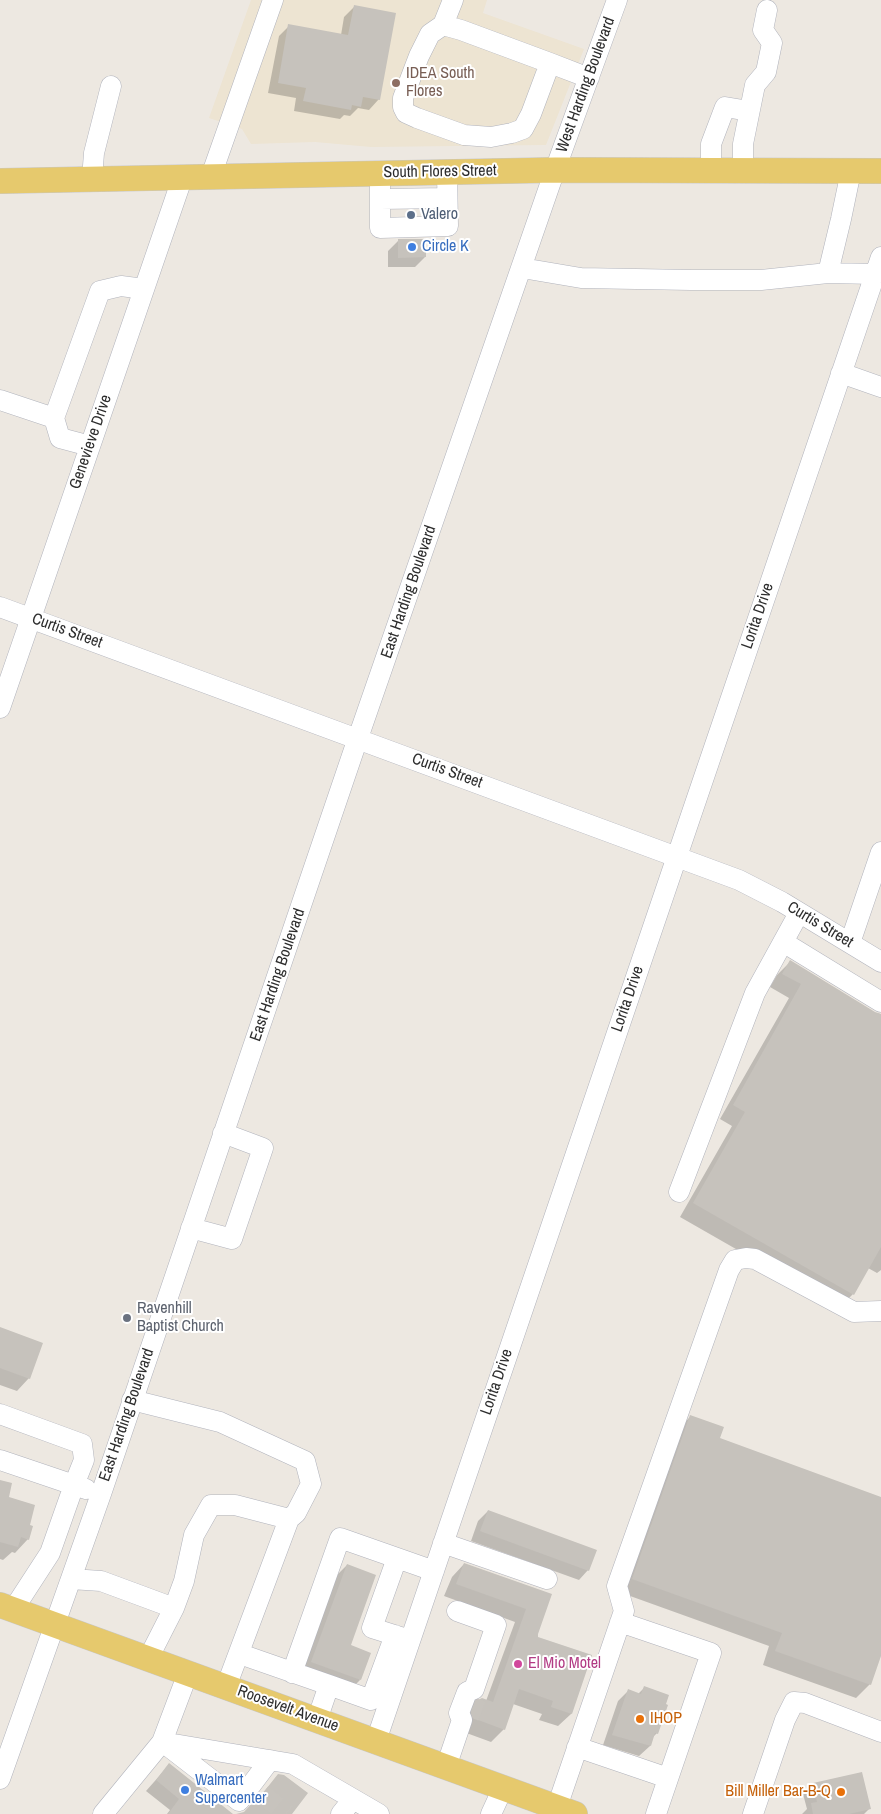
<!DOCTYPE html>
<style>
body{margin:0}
canvas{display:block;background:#ede8e1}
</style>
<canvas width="881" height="1814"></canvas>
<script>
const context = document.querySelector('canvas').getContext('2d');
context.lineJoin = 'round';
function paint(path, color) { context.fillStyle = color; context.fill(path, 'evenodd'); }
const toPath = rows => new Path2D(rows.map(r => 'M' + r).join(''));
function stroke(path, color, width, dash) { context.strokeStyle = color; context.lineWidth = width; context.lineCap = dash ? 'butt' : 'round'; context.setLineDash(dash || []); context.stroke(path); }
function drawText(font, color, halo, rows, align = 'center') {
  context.font = font + ' "Archivo Narrow",sans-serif'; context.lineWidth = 4; context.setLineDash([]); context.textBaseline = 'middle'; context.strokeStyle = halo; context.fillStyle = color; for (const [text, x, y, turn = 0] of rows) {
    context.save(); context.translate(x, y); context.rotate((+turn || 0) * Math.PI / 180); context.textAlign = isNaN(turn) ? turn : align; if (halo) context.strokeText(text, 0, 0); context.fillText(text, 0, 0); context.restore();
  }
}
const education = toPath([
 [251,0,487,0,483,13,584,49,546,145,371,147,315,142,251,144,242,129,209,118]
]);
const shadow = toPath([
 [354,7,379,99,369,110,358,108,350,116,344,115,340,119,294,111,296,98,268,93,279,36,289,26,341,35,344,17],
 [398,241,425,257,415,267,388,267,388,251],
 [790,962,874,1013,881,1014,881,1270,877,1273,868,1268,853,1294,839,1308,680,1217,732,1126,720,1119,789,998,770,987,777,975],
 [0,1329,29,1378,17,1391,0,1385],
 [690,1417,718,1439,881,1498,881,1652,870,1684,856,1698,763,1665,769,1646,619,1592,677,1430],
 [0,1481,7,1498,28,1526,28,1539,15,1553,12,1552,3,1560,0,1559],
 [488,1511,588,1570,579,1580,471,1541,478,1521],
 [464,1564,551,1595,536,1634,537,1638,591,1656,571,1714,558,1726,539,1720,542,1714,513,1704,504,1729,491,1742,461,1731,464,1715,477,1702,486,1701,515,1622,444,1596,452,1577],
 [347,1565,349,1646,360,1680,347,1693,298,1676,333,1579],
 [644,1688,657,1733,652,1738,650,1746,639,1756,603,1745,618,1701,628,1691,638,1694],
 [169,1765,231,1814,167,1814,170,1810,146,1791],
 [814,1784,869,1809,864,1814,802,1814,807,1809,803,1794]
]);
const building = toPath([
 [354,5,396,13,380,100,363,97,361,107,352,105,351,110,303,101,306,88,278,83,288,24,348,35],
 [398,239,426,239,426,257,398,258],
 [790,960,875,1012,881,1014,881,1247,854,1295,693,1203,745,1112,733,1105,801,984,782,974],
 [0,1327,43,1343,30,1379,0,1368],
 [690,1415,724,1427,720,1438,881,1497,881,1656,871,1685,775,1651,782,1633,632,1579],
 [0,1480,12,1483,9,1497,35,1505,30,1525,33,1526,29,1540,21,1537,18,1547,0,1542],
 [488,1510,597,1550,589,1571,480,1531],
 [464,1563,552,1594,538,1634,538,1637,592,1655,572,1714,551,1707,553,1701,519,1689,505,1730,473,1718,472,1713,476,1701,482,1698,493,1702,526,1609,456,1584],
 [347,1564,376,1575,351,1645,371,1653,361,1680,311,1662],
 [644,1686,669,1695,666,1704,668,1705,658,1734,655,1733,651,1746,612,1735,628,1689,641,1694],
 [169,1763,233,1814,168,1814,179,1799,156,1780],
 [862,1772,871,1809,849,1814,813,1814,811,1803,817,1802,813,1783],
 [278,1774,284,1775,308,1793,292,1814,236,1814,244,1812,253,1802,255,1803]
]);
const minorTunnel = toPath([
 [469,1717,477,1696],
 [262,1794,287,1814]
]);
const minor = toPath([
 [443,25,453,0],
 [550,63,531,114,523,129,512,133,491,137,464,135,417,118,406,113,403,107,403,98,419,56,430,34,443,25,461,30,550,63,589,78],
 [711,171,711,144,725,107,749,111],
 [743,171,743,144,755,85,766,72,772,43,763,30,767,10],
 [380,173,380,228,448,226,447,172],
 [211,176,273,0],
 [92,179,94,153,111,86],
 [380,199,447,198],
 [522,268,581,278,691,280,761,280,828,273,875,274],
 [828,273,841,219,851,171],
 [841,373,881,387],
 [0,400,54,418,100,291,121,286,144,289],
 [54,418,60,438,90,446],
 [0,607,739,880,782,902,881,962],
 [0,708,183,176],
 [783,942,881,1002],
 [850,943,881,852],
 [679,1192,755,993,799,913],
 [191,1228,232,1239,263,1148,223,1133],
 [132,1400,220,1422,305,1461,311,1484,296,1513,289,1519,235,1505,211,1505,194,1535,184,1581,174,1608,148,1659],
 [0,1414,82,1444,84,1460,74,1485,86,1489],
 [0,1460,74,1485,50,1553,13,1610],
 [443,1543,547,1579],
 [71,1579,101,1581,174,1608],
 [620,1622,711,1653,656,1814],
 [410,1640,372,1628,397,1558,434,1571],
 [240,1654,329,1685],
 [292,1673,340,1538,397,1558],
 [226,1687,289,1519],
 [317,1720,329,1685,371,1700,395,1635],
 [376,1741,881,257],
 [162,1742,293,1764,379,1814],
 [164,1743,239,1801,270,1760],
 [577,1747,668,1778],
 [446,1767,462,1720,459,1713,467,1692,474,1689,496,1625,457,1611],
 [0,1779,101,1494,358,738,555,170,617,0],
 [557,1807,624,1611,617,1586,729,1270,735,1260,746,1258,755,1259,854,1312,881,1311],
 [103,1814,162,1742,188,1673],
 [341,1814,353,1799],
 [491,1814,503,1788],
 [753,1814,785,1720,794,1702,805,1703,881,1732]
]);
const major = toPath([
 [0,181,555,170,881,171],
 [0,1605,575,1814]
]);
const markers = [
 [396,83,5,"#8d6e63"],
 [411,215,5,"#5c6f8a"],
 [412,247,5,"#3f7fe0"],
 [127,1318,5,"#6b7280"],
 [518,1664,5,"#d1479c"],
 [640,1719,5,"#e8710a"],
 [185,1790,5,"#3f7fe0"],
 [841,1792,5,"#e8710a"]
];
const educationNames = [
 ["IDEA South",406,74],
 ["Flores",406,92]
];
const streetNames = [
 ["West Harding Boulevard",586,85,-70],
 ["South Flores Street",440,172,-1],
 ["Genevieve Drive",91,442,-71],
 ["East Harding Boulevard",409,592,-71],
 ["Lorita Drive",758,616,-71],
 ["Curtis Street",67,631,20],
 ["Curtis Street",447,771,20],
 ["Curtis Street",820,925,31],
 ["East Harding Boulevard",278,975,-71],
 ["Lorita Drive",628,999,-71],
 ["Lorita Drive",497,1382,-71],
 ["East Harding Boulevard",127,1415,-71],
 ["Roosevelt Avenue",288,1709,20]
];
const serviceNames = [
 ["Valero",421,215]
];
const shopNames = [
 ["Circle K",422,247],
 ["Walmart",195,1781],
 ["Supercenter",195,1799]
];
const worshipNames = [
 ["Ravenhill",137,1309],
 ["Baptist Church",137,1327]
];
const hotelNames = [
 ["El Mio Motel",528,1664]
];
const foodNames = [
 ["IHOP",650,1719],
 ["Bill Miller Bar-B-Q",831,1792,"right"]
];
paint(education, '#ede4d2');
paint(shadow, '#0003');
paint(building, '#c6c2bc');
stroke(minorTunnel, '#c7c3bd', 20, [20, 10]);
stroke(minor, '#b1b3bc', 21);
stroke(major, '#c8c8c8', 26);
stroke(minor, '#fff', 20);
stroke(major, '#e6c96d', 25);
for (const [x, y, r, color] of markers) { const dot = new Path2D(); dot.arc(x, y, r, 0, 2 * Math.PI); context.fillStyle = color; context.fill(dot); stroke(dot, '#fff', 2); }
drawText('16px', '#785e54', '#fff', educationNames, 'left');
drawText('16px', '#2d2d2d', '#fff', streetNames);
drawText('16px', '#4e5e75', '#fff', serviceNames, 'left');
drawText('16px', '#366cbe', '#fff', shopNames, 'left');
drawText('16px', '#5b616d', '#fff', worshipNames, 'left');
drawText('16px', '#b23c85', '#fff', hotelNames, 'left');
drawText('16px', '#c56008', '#fff', foodNames, 'left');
</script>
